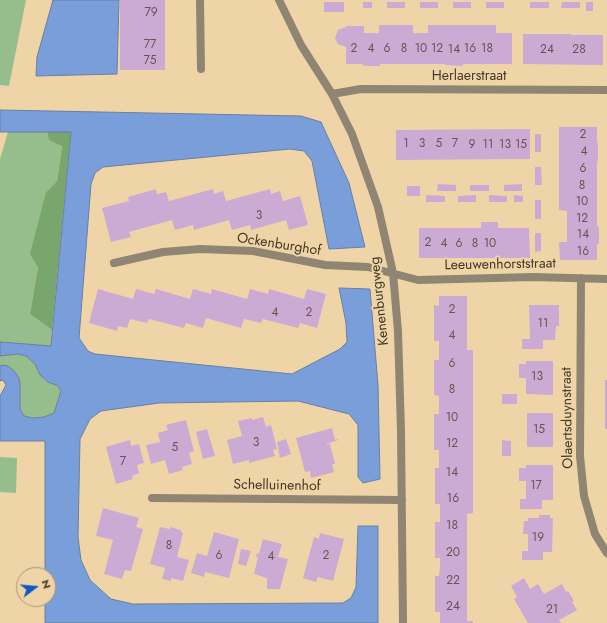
<!DOCTYPE html>
<style>
body{margin:0}
#map{position:relative;width:607px;height:623px;overflow:hidden;background:#efd4a8;font-family:Jost,sans-serif}
canvas{display:block}
.north{position:absolute;left:16px;top:567px;width:40px;height:40px;box-sizing:border-box;background:#efd4a8;border:1px solid #aa9674;border-radius:50%;rotate:74deg;font-size:11px;font-weight:700;line-height:16px;text-align:center;color:#433826}
.north::after{content:'';display:block;margin:auto;width:14px;height:18px;background:#1258c3;clip-path:polygon(50% 0,100% 100%,50% 72%,0 100%)}
</style>
<div id="map">
<canvas width="607" height="623"></canvas>
<div class="north">N</div>
</div>
<script>
const context = document.querySelector('canvas').getContext('2d');
context.lineJoin = 'round';
function paint(path, color) { context.fillStyle = color; context.fill(path, 'evenodd'); }
const toPath = rows => new Path2D(rows.map(r => 'M' + r).join(''));
function stroke(path, color, width, dash) { context.strokeStyle = color; context.lineWidth = width; context.lineCap = dash ? 'butt' : 'round'; context.setLineDash(dash || []); context.stroke(path); }
function drawText(font, color, halo, rows, align = 'center') {
  context.font = font + ' Jost,sans-serif'; context.lineWidth = 4; context.setLineDash([]); context.textBaseline = 'middle'; context.strokeStyle = halo; context.fillStyle = color; for (const [text, x, y, turn = 0] of rows) {
    context.save(); context.translate(x, y); context.rotate((+turn || 0) * Math.PI / 180); context.textAlign = isNaN(turn) ? turn : align; if (halo) context.strokeText(text, 0, 0); context.fillText(text, 0, 0); context.restore();
  }
}
const green = toPath([
 [0,0,26,0,9,86,0,85],
 [8,132,47,132,49,140,62,145,57,181,46,192,38,267,30,314,52,330,51,347,0,342,0,159],
 [18,354,26,356,35,364,40,375,48,382,58,386,61,391,54,413,44,417,33,418,24,416,20,409,20,384,19,378,3,365,0,366,0,356],
 [0,457,17,458,16,493,0,492]
]);
const forest = toPath([
 [71,131,52,330,30,314,38,267,30,254,46,192,57,181,62,146,49,140,47,132]
]);
const water = toPath([
 [53,0,119,0,117,74,36,76,37,57,53,0],
 [0,110,301,116,321,122,349,183,365,247,329,249,312,161,304,151,290,149,103,167,95,173,91,184,79,338,88,351,95,354,292,374,340,349,347,342,346,323,339,288,370,289,378,385,380,479,363,483,358,477,358,425,349,414,298,401,159,403,101,411,90,419,80,439,78,537,81,560,90,580,111,599,133,604,343,603,351,598,356,587,358,526,378,526,378,623,45,623,45,599,48,599,48,575,45,575,45,441,0,441,0,396,6,385,3,380,0,381,0,366,3,365,8,366,14,371,19,378,20,384,20,409,24,416,33,418,44,417,54,413,61,391,58,386,48,382,40,375,35,364,26,356,18,354,0,356,0,342,51,346,71,132,0,132,0,110]
]);
const building = toPath([
 [120,0,165,0,165,70,120,70],
 [324,2,344,2,344,12,324,12],
 [363,2,372,2,372,8,363,8],
 [387,2,405,2,405,8,387,8],
 [420,2,438,2,438,8,420,8],
 [453,2,471,2,471,8,453,8],
 [486,2,504,2,504,8,486,8],
 [530,2,549,2,549,8,530,8],
 [562,2,580,2,580,8,561,8],
 [586,2,593,2,593,11,586,11],
 [379,25,413,25,413,33,428,33,428,25,496,25,496,33,512,33,512,64,463,64,463,66,445,65,445,64,380,64,380,66,364,66,362,64,346,64,346,47,338,44,335,38,338,30,346,27,346,26,364,26,364,33,379,33],
 [523,34,571,34,571,35,603,35,603,65,523,64],
 [559,127,597,127,597,143,598,143,598,161,597,161,597,226,599,227,599,244,597,244,597,260,560,260,559,242,567,242,567,211,559,210],
 [530,129,530,159,396,160,396,130],
 [535,134,541,134,541,152,535,152],
 [535,167,541,167,542,185,535,185],
 [438,184,456,185,456,191,437,191],
 [522,184,522,191,504,191,504,185],
 [470,185,489,185,489,191,470,191],
 [407,186,420,186,420,196,407,196],
 [156,189,157,194,166,192,169,201,213,189,214,194,223,191,226,201,270,189,271,194,280,191,283,201,300,196,308,225,289,230,286,220,251,230,250,225,232,230,229,220,194,230,193,225,175,230,172,220,129,232,131,237,111,242,102,208,129,201,128,197],
 [426,195,445,196,445,202,426,202],
 [476,195,476,202,458,202,458,196],
 [489,195,507,196,507,202,489,202],
 [514,195,523,196,523,202,514,202],
 [535,200,541,200,541,219,535,219],
 [481,222,498,222,498,228,529,228,530,258,419,258,419,228,481,228],
 [535,233,541,233,541,251,535,252],
 [98,289,133,299,136,289,154,294,156,289,190,299,193,289,211,294,212,289,247,299,250,289,268,294,269,289,304,299,307,289,326,294,317,328,300,323,298,328,263,319,261,323,244,319,241,328,206,318,203,328,186,323,184,328,149,319,147,323,130,319,127,328,118,326,117,331,89,323],
 [439,296,467,296,467,350,473,350,473,513,467,514,467,621,473,621,473,623,440,623,440,612,435,612,435,576,439,576,440,567,440,558,435,558,435,522,440,522,440,504,435,504,435,468,439,468,439,450,434,450,434,414,439,414,439,396,434,395,434,360,439,360,439,341,434,341,434,305,439,306],
 [529,305,559,305,559,326,556,326,555,340,543,340,543,349,522,349,522,339,530,339],
 [526,361,553,361,553,395,526,394,526,378,519,378,519,364,526,364],
 [605,380,607,380,607,429,605,429],
 [502,394,517,394,517,404,502,404],
 [527,413,553,413,553,447,527,447],
 [263,417,266,427,271,425,277,449,273,450,275,456,249,463,249,460,233,464,227,440,242,436,238,421,252,418,252,420],
 [186,420,194,451,189,453,192,464,182,467,183,470,169,474,165,460,151,464,146,445,160,442,158,433,168,430,166,425],
 [332,428,335,440,338,439,338,440,327,444,327,445,330,444,335,464,332,464,334,472,311,478,310,471,305,472,296,438],
 [207,429,215,456,203,459,196,432],
 [286,439,291,454,280,458,277,442],
 [130,440,131,446,139,444,144,463,137,465,139,473,132,476,133,479,116,484,106,447],
 [502,440,511,441,511,456,502,456],
 [526,465,553,465,553,500,542,500,542,509,520,509,520,499,526,499,526,481,519,481,519,468,526,468],
 [103,508,139,518,136,527,143,529,131,571,125,570,122,579,104,574,113,540,96,536],
 [539,515,550,515,550,518,553,518,552,552,543,552,543,560,522,560,522,551,528,551,528,534,523,534,524,521,528,521,528,518,539,518],
 [160,527,170,529,170,527,181,530,181,532,183,533,177,557,189,560,183,581,171,578,171,581,162,579,165,568,150,564],
 [214,532,239,539,229,578,205,572,204,577,191,573,197,553,207,556],
 [320,533,344,539,333,581,318,577,316,582,303,578,314,537,319,539],
 [263,539,282,544,278,557,288,559,280,589,267,589,267,578,254,574,258,557,256,557,257,553,259,554],
 [241,549,251,551,246,566,238,564],
 [524,578,530,589,538,584,544,594,562,584,566,592,568,591,574,601,572,602,577,610,559,620,561,623,528,623,514,599,517,597,511,586]
]);
const service = toPath([
 [200,0,201,69]
]);
const minor = toPath([
 [279,0,301,45,332,94,352,134,378,207,393,273,398,331,401,431,403,623],
 [332,94,361,89,607,90],
 [114,263,163,252,200,249,253,251,325,265,368,267,418,280,533,277,607,279],
 [581,278,580,456,584,496,595,534,607,553],
 [152,498,402,500]
]);
const numberNames = [
 ["79",151,13],
 ["77",150,45],
 ["2",354,49],
 ["4",371,49],
 ["6",387,49],
 ["8",404,49],
 ["10",421,49],
 ["12",437,49],
 ["16",470,49],
 ["18",487,49],
 ["14",454,50],
 ["24",547,50],
 ["28",579,50],
 ["75",150,61],
 ["2",583,135],
 ["1",406,144],
 ["3",422,144],
 ["5",439,144],
 ["7",455,144],
 ["9",472,145],
 ["11",488,145],
 ["13",505,145],
 ["15",521,145],
 ["4",584,152],
 ["6",583,169],
 ["8",582,186],
 ["10",582,202],
 ["3",259,216],
 ["12",582,219],
 ["14",583,235],
 ["2",428,243],
 ["4",444,244],
 ["6",459,244],
 ["8",475,244],
 ["10",490,244],
 ["16",583,252],
 ["2",452,310],
 ["4",275,313],
 ["2",309,313],
 ["11",543,324],
 ["4",452,336],
 ["6",452,364],
 ["13",537,377],
 ["8",452,390],
 ["10",452,418],
 ["15",539,430],
 ["3",256,443],
 ["12",452,444],
 ["5",175,448],
 ["7",123,462],
 ["14",452,473],
 ["17",536,486],
 ["16",453,499],
 ["18",452,526],
 ["19",538,538],
 ["8",169,546],
 ["20",453,553],
 ["6",219,556],
 ["2",326,556],
 ["4",271,557],
 ["22",453,581],
 ["24",453,607],
 ["21",552,610]
];
const streetNames = [
 ["Herlaerstraat",469,77],
 ["Ockenburghof",279,245,9],
 ["Leeuwenhorststraat",500,265,-1],
 ["Kenenburgweg",380,301,-96],
 ["Olaertsduynstraat",568,418,-91],
 ["Schelluinenhof",277,486,1]
];
paint(green, '#95be8c');
paint(forest, '#78a66d');
paint(water, '#7a9ed9');
stroke(water, '#6a7fa3', 1);
paint(building, '#cbabd3');
stroke(service, '#908573', 8);
stroke(minor, '#908573', 8);
drawText('12px', '#655551', null, numberNames);
drawText('14px', '#433826', '#efd4a8', streetNames);
</script>
